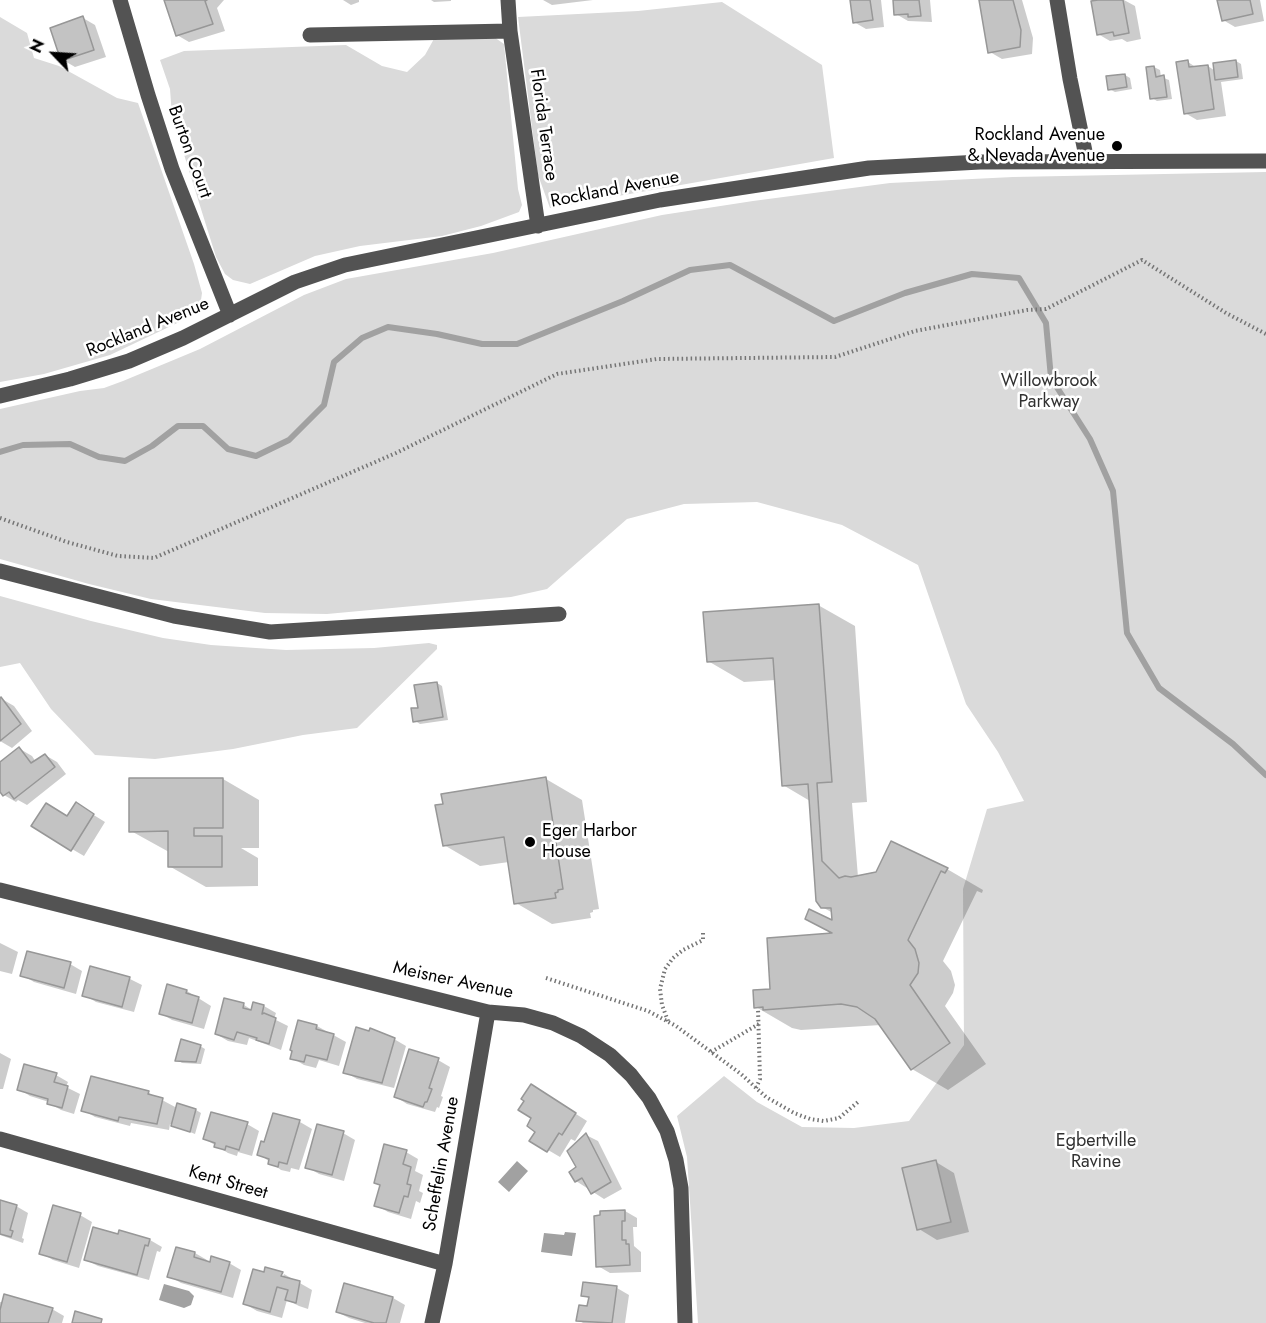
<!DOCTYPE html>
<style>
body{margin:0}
#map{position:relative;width:1266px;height:1323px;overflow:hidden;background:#fff;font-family:Jost,sans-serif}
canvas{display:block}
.north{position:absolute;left:24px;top:24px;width:60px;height:60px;-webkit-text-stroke:4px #fff;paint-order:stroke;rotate:295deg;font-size:16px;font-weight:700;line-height:24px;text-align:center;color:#000}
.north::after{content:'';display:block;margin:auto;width:21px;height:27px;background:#000;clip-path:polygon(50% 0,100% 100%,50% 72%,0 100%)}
</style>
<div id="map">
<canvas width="1266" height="1323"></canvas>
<div class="north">N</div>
</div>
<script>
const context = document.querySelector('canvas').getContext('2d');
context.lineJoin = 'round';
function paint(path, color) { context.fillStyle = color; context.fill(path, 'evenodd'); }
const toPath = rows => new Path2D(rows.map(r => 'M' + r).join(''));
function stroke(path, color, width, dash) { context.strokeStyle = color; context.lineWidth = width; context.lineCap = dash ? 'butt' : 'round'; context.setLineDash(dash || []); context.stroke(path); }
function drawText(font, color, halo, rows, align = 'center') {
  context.font = font + ' Jost,sans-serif'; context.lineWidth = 5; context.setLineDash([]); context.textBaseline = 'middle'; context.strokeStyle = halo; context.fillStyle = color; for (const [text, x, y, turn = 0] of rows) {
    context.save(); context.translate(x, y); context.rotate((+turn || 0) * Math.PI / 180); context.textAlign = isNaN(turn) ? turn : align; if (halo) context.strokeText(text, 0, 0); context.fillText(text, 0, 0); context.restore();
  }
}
const green = toPath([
 [722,2,822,65,834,158,550,208,538,175,518,17,638,11],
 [0,17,27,33,34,58,59,66,117,98,138,103,194,264,202,293,200,307,192,316,110,355,44,374,0,382],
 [435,37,494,37,504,44,518,189,522,205,519,212,481,226,442,236,360,246,315,256,250,284,233,280,225,274,216,257,172,116,170,89,160,60,184,51,346,45,382,66,407,72,425,55],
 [1266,172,1266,1323,698,1323,687,1157,677,1116,724,1076,757,1102,802,1127,854,1128,909,1121,964,1045,963,889,987,809,1024,801,998,752,966,704,918,565,842,525,757,502,684,504,627,519,547,589,511,597,327,614,265,613,151,599,89,584,0,559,0,409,80,391,104,388,123,381,200,349,304,295,346,279,493,253,662,215,753,201,890,183,1013,177],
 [0,596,91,621,163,638,211,645,286,650,374,648,429,643,437,645,437,649,357,728,303,735,233,749,155,759,95,755,51,709,20,663,0,667]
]);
const water = toPath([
 [517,1161,528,1171,509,1192,498,1182],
 [565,1232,576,1233,572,1256,541,1252,544,1233,564,1235],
 [164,1284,189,1291,194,1296,191,1305,184,1308,159,1300]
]);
const shadow = toPath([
 [166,0,224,0,217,8,225,31,189,42,177,35],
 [343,0,359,0,359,2,351,5],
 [431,0,451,0,451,1,434,2],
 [543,0,593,0,552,5],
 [851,0,881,0,884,27,866,29,854,22],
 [894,0,930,0,932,22,908,21,896,14],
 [980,0,1022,0,1033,38,1032,54,1002,59,990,52],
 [1116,0,1124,0,1135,6,1141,39,1127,42,1122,39,1110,41,1098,34],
 [1219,0,1260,0,1264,21,1235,27,1223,20],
 [83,18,95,25,106,57,75,67,63,60],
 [1236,61,1241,64,1243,79,1221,82,1226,116,1197,120,1185,113,1188,62,1197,68,1208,66,1215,71],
 [1154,67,1160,70,1161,77,1169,80,1172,99,1157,101,1152,98],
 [1125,75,1130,78,1132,89,1115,92,1109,89],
 [818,605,855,626,867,802,852,803,858,877,947,869,983,890,982,893,977,891,943,961,951,971,955,985,953,993,945,1006,986,1064,948,1090,912,1069,881,1025,801,1030,792,1028,756,1007,771,990,834,934,833,913,822,907,810,801,783,785,776,680,744,682,708,661],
 [437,683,442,686,448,720,420,724,415,721,420,709],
 [2,699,14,706,32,731,12,748,0,741],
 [20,749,32,756,36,762,45,755,57,762,66,774,27,805,18,800,16,802,4,795,0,789,0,763],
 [223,779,259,800,259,848,241,848,258,858,258,886,206,887,169,866,169,852,131,831],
 [546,779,582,800,599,909,593,910,593,912,590,913,591,918,552,924,516,903,509,862,480,866,444,845],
 [76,804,105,822,84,856,72,849,68,817],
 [0,943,18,952,12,974,0,971],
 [70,964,82,971,76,994,34,982,22,975],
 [91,968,130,979,142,985,134,1012,96,1002,84,995],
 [168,986,187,991,211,1006,204,1029,172,1020,160,1013],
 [244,1005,252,1010,264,1006,276,1013,274,1019,288,1026,281,1050,249,1038,247,1045,228,1041,216,1034],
 [299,1021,317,1026,346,1042,339,1066,319,1060,316,1068,304,1065,292,1058],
 [394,1039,406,1046,394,1088,357,1079,345,1072],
 [200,1046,205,1049,201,1064,182,1063,177,1060],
 [0,1053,11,1059,3,1089,0,1089],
 [438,1060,450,1067,441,1096,443,1097,439,1108,437,1107,435,1112,407,1104,396,1097],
 [56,1075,68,1082,66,1087,80,1094,74,1114,61,1110,49,1103,49,1102,30,1096,19,1089],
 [92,1078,149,1093,177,1108,196,1110,201,1113,195,1134,170,1124,169,1130,131,1123,130,1126,95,1117,83,1110],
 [543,1093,587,1121,575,1141,571,1139,560,1157,531,1140,537,1131],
 [274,1114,300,1122,312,1129,299,1170,291,1168,290,1172,281,1170,259,1154,265,1144],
 [247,1124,259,1131,252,1156,238,1152,237,1156,228,1153,205,1139],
 [343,1133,355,1140,344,1181,319,1174,307,1167],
 [586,1135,598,1141,622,1189,604,1199,576,1181],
 [406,1152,418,1159,415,1171,423,1175,419,1191,423,1193,420,1203,416,1201,411,1219,388,1212,376,1205],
 [936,1162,954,1173,969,1232,937,1240,919,1229],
 [0,1202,16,1206,28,1213,22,1238,24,1239,23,1243,0,1235],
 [625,1211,637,1218,637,1227,633,1227,634,1246,641,1252,641,1272,610,1273,598,1266],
 [80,1215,92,1222,79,1268,53,1260,41,1253],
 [119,1236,150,1240,162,1247,160,1252,157,1251,149,1280,98,1266,86,1260],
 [195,1253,207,1260,206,1262,229,1263,241,1270,233,1298,181,1283,169,1276],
 [265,1273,282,1273,284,1274,280,1274,280,1284,284,1274,312,1290,308,1309,299,1306,287,1300,282,1318,257,1311,245,1304],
 [617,1288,629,1295,625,1323,583,1323,578,1320,589,1308,590,1299,583,1295],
 [393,1298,405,1305,400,1323,365,1323,349,1318,337,1312],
 [0,1302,52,1309,64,1316,62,1323,0,1323]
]);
const stream = toPath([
 [0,452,23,445,70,444,99,457,125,461,152,446,178,426,203,426,228,449,256,456,289,440,324,405,334,362,362,338,388,327,437,334,482,344,517,344,623,301,690,270,730,265,834,321,905,293,972,274,1019,278,1046,323,1051,378,1090,439,1113,491,1127,633,1159,688,1233,744,1266,775]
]);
const building = toPath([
 [164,0,207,0,205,1,213,24,176,36,164,0],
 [850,0,870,0,873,20,853,23,850,0],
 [893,0,919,0,921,16,908,17,908,14,894,15,893,0],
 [979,0,1013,0,1021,30,1020,47,988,53,979,0],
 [1098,0,1123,0,1129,33,1114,36,1113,32,1097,35,1091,1,1098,0],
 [1217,0,1250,0,1253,14,1222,21,1217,0],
 [83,16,94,50,61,61,50,28,83,16],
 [1188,60,1189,67,1208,65,1214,109,1184,114,1176,62,1188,60],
 [1236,60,1238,77,1215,80,1213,63,1236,60],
 [1154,66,1156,77,1164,75,1167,97,1150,99,1146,67,1154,66],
 [1125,74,1127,87,1108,90,1106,76,1125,74],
 [819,604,832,782,817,783,822,861,839,878,845,876,851,877,876,872,891,841,948,868,945,873,941,871,908,940,915,949,919,963,918,973,910,985,950,1043,911,1070,875,1019,857,1007,841,1004,763,1010,763,1007,754,1008,753,990,770,989,767,938,832,933,805,919,809,909,832,920,831,908,821,908,816,901,808,784,782,786,773,658,707,662,703,612,819,604],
 [437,682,443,717,413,722,411,708,418,708,414,685,437,682],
 [1,697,21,724,0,741,0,698,1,697],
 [19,747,31,763,45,754,55,767,14,799,9,792,3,796,0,792,0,762,19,747],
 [546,777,563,889,558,890,558,892,555,893,556,898,514,904,504,837,443,846,435,805,443,804,441,794,546,777],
 [129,778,223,778,223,828,194,828,194,836,222,836,222,867,168,867,168,831,129,832,129,778],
 [76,802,94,814,71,851,31,826,46,803,67,816,76,802],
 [27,951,71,962,64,988,20,976,27,951],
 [90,966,130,977,122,1007,82,996,90,966],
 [167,984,187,990,186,993,199,997,192,1023,159,1014,167,984],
 [224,998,244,1003,243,1008,251,1010,253,1002,264,1005,262,1014,264,1013,276,1018,269,1044,256,1040,257,1038,237,1032,234,1040,215,1034,224,998],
 [298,1020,317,1025,316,1029,334,1034,327,1060,306,1055,304,1062,290,1059,292,1051,290,1050,298,1020],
 [356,1027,369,1031,370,1028,395,1038,382,1083,343,1073,356,1027],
 [181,1039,201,1045,196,1062,175,1061,181,1039],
 [409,1049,439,1058,429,1088,432,1089,427,1102,425,1102,423,1107,394,1097,409,1049],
 [24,1064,57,1073,54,1082,68,1086,62,1108,47,1104,48,1099,17,1090,24,1064],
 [91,1076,149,1091,148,1094,163,1098,157,1124,119,1117,118,1121,81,1111,91,1076],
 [531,1084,576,1113,562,1135,559,1133,547,1152,529,1141,535,1132,527,1126,531,1118,518,1110,524,1101,521,1099,531,1084],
 [177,1103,196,1109,190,1132,171,1126,177,1103],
 [211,1112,248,1122,239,1150,226,1146,225,1150,214,1147,215,1143,203,1139,211,1112],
 [273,1113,300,1120,287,1164,279,1162,278,1167,268,1164,269,1159,257,1155,261,1141,264,1142,273,1113],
 [317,1124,344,1131,332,1175,305,1168,317,1124],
 [586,1133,611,1182,591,1194,582,1178,575,1182,569,1172,576,1167,567,1151,586,1133],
 [384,1144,407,1150,403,1164,411,1167,407,1184,411,1185,408,1197,404,1196,399,1213,374,1206,380,1185,374,1183,384,1144],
 [936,1160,951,1222,917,1230,902,1168,936,1160],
 [0,1200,17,1205,10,1230,13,1231,11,1237,0,1234,0,1200],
 [53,1205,81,1213,67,1262,39,1254,53,1205],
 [625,1210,625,1221,622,1221,622,1240,626,1240,626,1244,629,1244,630,1265,596,1267,594,1216,600,1215,600,1211,625,1210],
 [93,1227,118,1234,119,1230,150,1239,148,1246,145,1245,137,1275,84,1260,93,1227],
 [176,1247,195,1252,194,1257,210,1262,211,1256,230,1262,221,1292,167,1277,176,1247],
 [265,1267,283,1272,281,1276,300,1281,296,1303,285,1300,288,1290,277,1287,270,1312,243,1304,253,1269,264,1272,265,1267],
 [583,1282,617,1286,612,1323,576,1321,579,1305,587,1306,589,1297,581,1296,583,1282],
 [344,1283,393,1297,386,1323,374,1323,336,1312,344,1283],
 [4,1294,53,1308,48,1323,0,1323,0,1310,4,1294],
 [75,1311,102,1319,101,1323,72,1323,75,1311]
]);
const path = toPath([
 [0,518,67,542,118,556,154,558,396,453,557,374,657,359,835,357,915,331,1027,310,1046,309,1142,260,1226,313,1266,334],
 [546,978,648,1011,676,1026,741,1074,766,1097,794,1113,810,1119,824,1121,839,1118,858,1102],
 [668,1021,662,1005,660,989,665,969,673,958,683,950,703,940,703,932],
 [711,1052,759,1024],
 [756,1088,760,1079,758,1008]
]);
const minor = toPath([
 [120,0,148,95,172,169,230,315],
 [508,0,510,31,538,226],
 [1057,0,1070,79,1087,161],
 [310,35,510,31],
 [0,396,70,379,129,361,183,338,295,282,345,265,660,200,869,168,980,162,1266,161],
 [0,571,174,616,270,632,559,614],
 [0,890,488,1012,524,1015,553,1023,581,1036,610,1055,631,1075,649,1098,667,1131,676,1160,681,1188,685,1323],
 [0,1139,445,1264],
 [432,1323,445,1264,488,1012]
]);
const markers = [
 [1117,146,6,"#000"],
 [530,842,6,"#000"]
];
const streetNames = [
 ["Florida Terrace",543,125,82],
 ["Burton Court",189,152,70],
 ["Rockland Avenue",615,190,-11],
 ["Rockland Avenue",148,328,-22],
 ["Meisner Avenue",453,981,12],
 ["Scheffelin Avenue",442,1164,-80],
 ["Kent Street",228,1183,16]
];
const poiNames = [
 ["Rockland Avenue",1105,136],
 ["& Nevada Avenue",1105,157],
 ["Eger Harbor",542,832,"left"],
 ["House",542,853,"left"]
];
const parkNames = [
 ["Willowbrook",1049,382],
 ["Parkway",1049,403],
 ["Egbertville",1096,1142],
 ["Ravine",1096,1163]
];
paint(green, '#dadada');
paint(water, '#a1a1a1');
paint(shadow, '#0003');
stroke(stream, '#a1a1a1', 6);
paint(building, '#c3c3c3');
stroke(building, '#979797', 1.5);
stroke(path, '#757575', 4, [1.5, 3]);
stroke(minor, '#535353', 15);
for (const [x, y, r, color] of markers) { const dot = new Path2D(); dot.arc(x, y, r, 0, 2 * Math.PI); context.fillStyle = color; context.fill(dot); stroke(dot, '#fff', 2); }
drawText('18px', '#000', '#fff', streetNames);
drawText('18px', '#000', '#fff', poiNames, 'right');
drawText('18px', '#313131', '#fff', parkNames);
</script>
